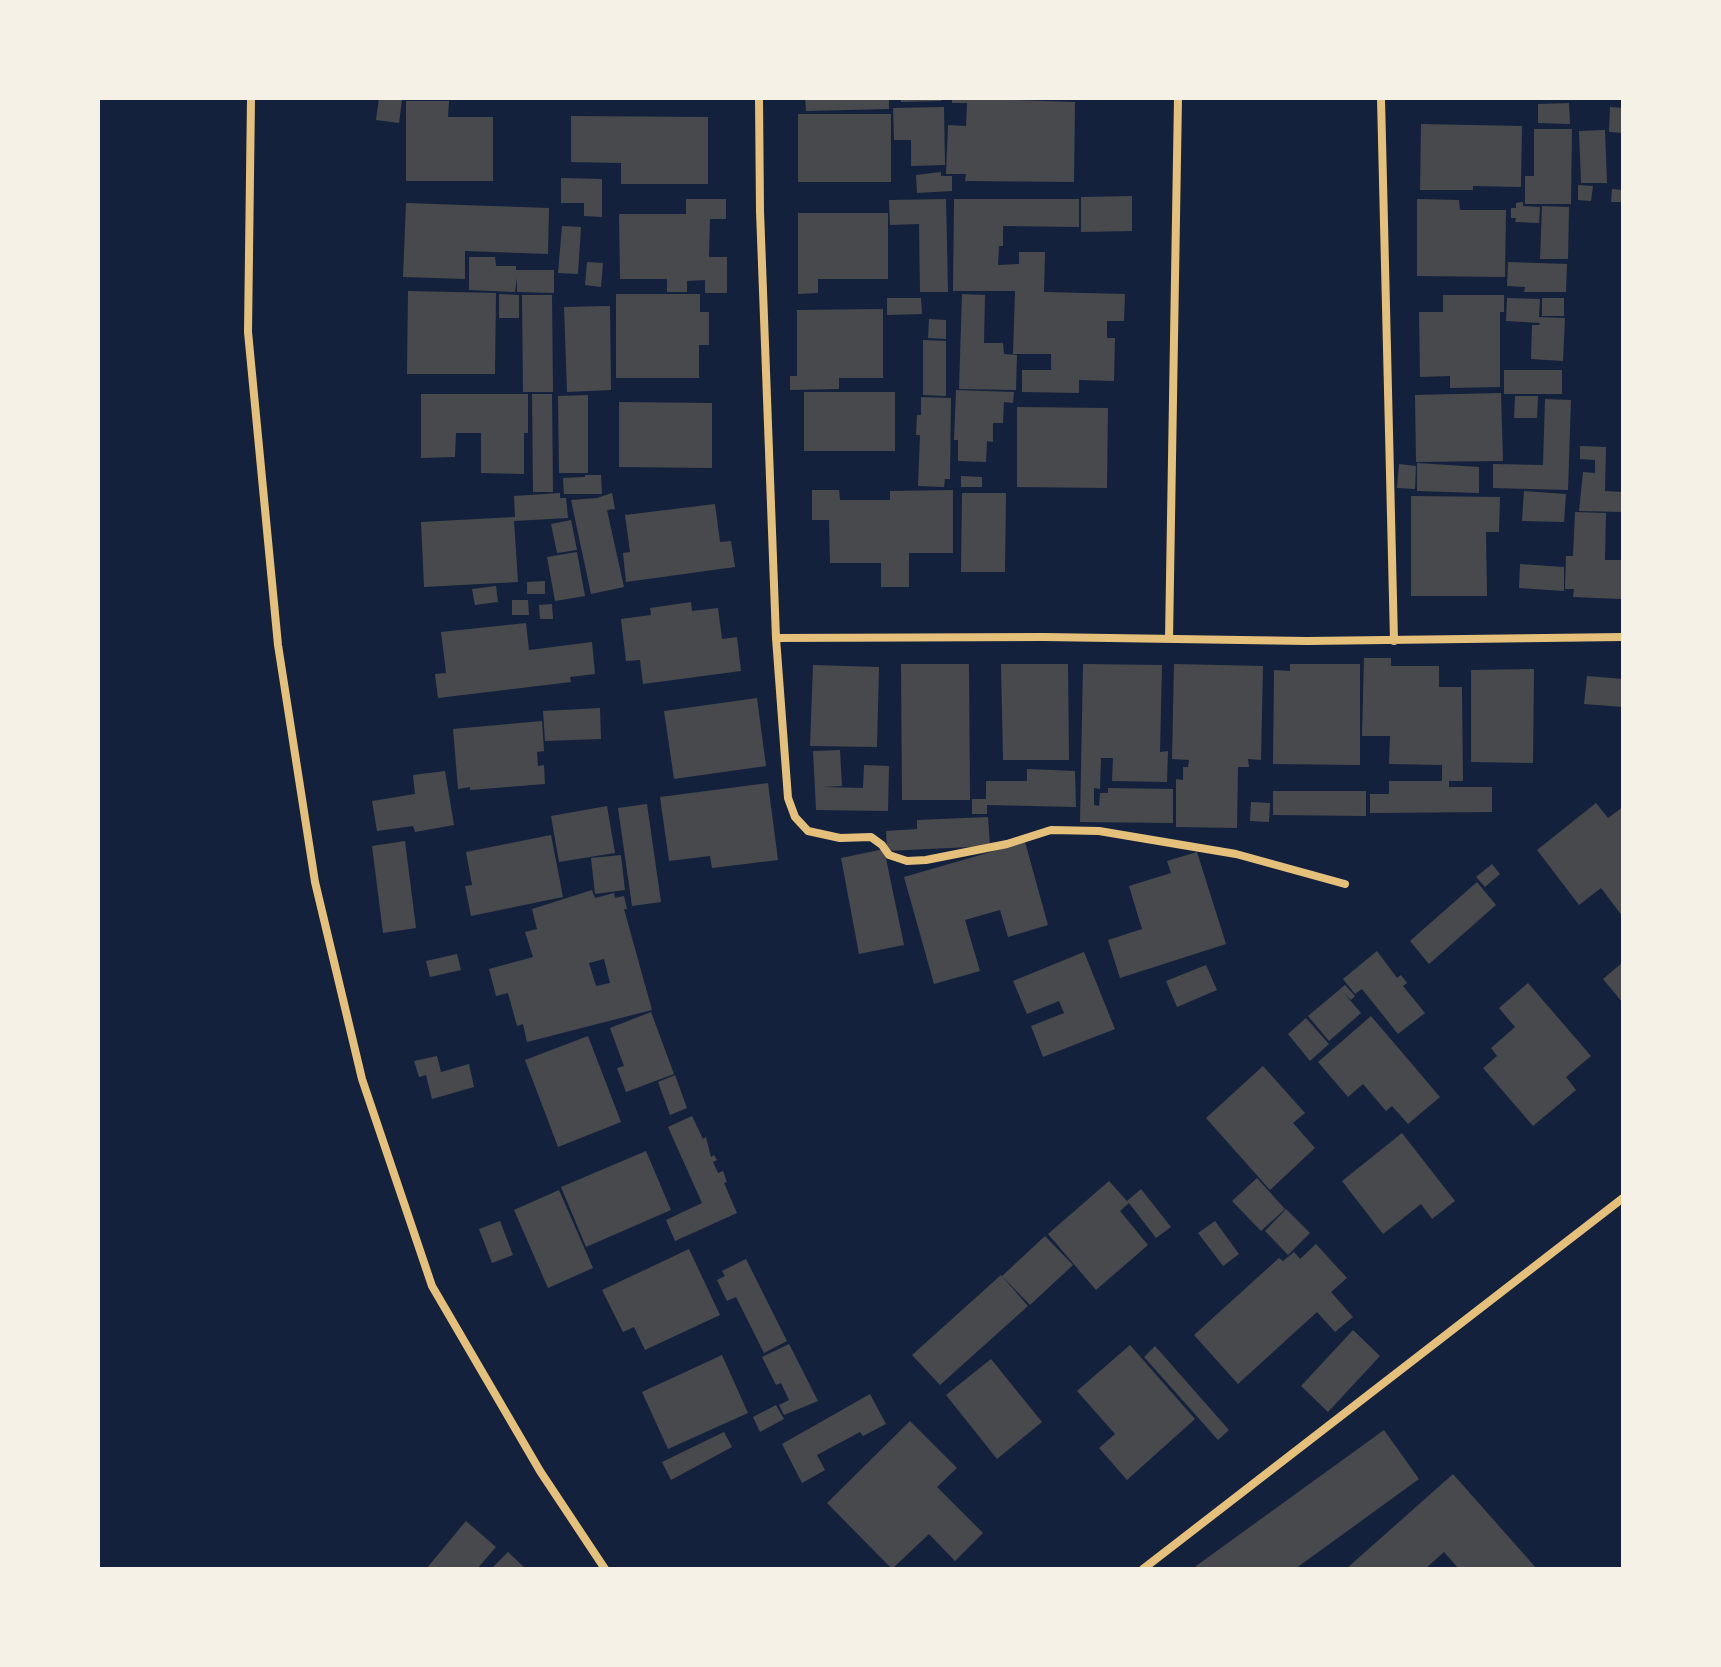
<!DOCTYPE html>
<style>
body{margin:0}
#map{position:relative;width:1721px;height:1667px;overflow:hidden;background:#14213d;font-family:"PT Sans",sans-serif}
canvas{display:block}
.frame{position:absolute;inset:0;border:100px solid #f6f1e7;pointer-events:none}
</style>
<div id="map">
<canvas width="1721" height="1667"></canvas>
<div class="frame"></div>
</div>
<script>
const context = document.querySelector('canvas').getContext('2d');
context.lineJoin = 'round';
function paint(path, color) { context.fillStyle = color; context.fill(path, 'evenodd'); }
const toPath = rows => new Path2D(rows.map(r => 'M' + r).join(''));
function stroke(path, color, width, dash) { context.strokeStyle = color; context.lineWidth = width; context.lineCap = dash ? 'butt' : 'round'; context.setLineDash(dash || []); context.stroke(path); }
const building = toPath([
 [379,98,402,100,399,123,376,120],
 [805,98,889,98,889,109,806,111],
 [901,98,941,98,941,101,901,102],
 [952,98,1075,102,1074,182,965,181,966,174,946,174,948,125,966,126,967,103,952,103],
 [406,101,449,101,448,117,493,117,493,181,406,181],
 [1569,103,1570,124,1538,123,1538,104],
 [944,107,945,165,911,166,911,140,894,140,893,108],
 [1610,107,1623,108,1623,133,1609,132],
 [798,114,891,114,891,182,798,182],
 [571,116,708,117,708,184,621,184,621,163,571,162],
 [1421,124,1522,126,1521,187,1473,186,1473,190,1420,190],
 [1534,129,1572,129,1571,204,1525,204,1525,176,1534,176],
 [1605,130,1607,183,1581,183,1579,131],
 [941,172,941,176,952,176,952,191,917,193,916,175],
 [561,178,602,179,602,217,584,216,584,203,561,203],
 [1578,185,1593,186,1591,201,1578,200],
 [1612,189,1623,190,1623,202,1611,202],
 [1132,196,1132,231,1081,232,1081,197],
 [686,199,726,199,726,219,710,219,709,257,727,257,727,293,705,293,705,280,687,281,687,292,667,292,667,279,620,279,619,214,686,214],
 [946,199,948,292,920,292,919,224,890,225,889,200],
 [954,199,1079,199,1079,227,1003,226,1003,246,999,246,998,265,1019,264,1019,252,1045,252,1044,292,1125,294,1124,321,1107,321,1107,338,1115,338,1114,381,1079,380,1079,393,1022,392,1022,370,1051,370,1051,354,1013,354,1015,291,953,291],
 [1417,199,1459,200,1460,210,1506,210,1505,277,1417,276],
 [1523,202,1523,206,1540,207,1539,223,1515,222,1516,218,1511,218,1511,208,1516,208,1516,203],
 [406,203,549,208,548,254,465,251,465,279,403,277],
 [1542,206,1569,207,1568,259,1540,259],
 [798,213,888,213,888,279,818,279,818,293,798,294],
 [562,226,581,227,578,274,558,273],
 [469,257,495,257,496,266,516,266,516,270,554,270,554,293,517,292,517,278,515,292,469,290],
 [587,262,603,263,601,287,585,285],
 [1508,262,1567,264,1566,292,1524,292,1525,287,1507,286],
 [408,291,496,293,495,374,407,374],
 [499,294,519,295,519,318,499,318],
 [616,294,700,294,700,312,709,312,709,345,699,345,699,378,616,378],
 [962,294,985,295,984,343,1003,343,1004,354,1017,355,1016,390,959,389],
 [522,295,552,295,553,392,523,392],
 [1443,295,1504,295,1504,312,1500,312,1500,387,1450,388,1450,376,1420,377,1419,312,1443,312],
 [887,298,921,298,922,314,887,315],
 [1507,298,1540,299,1539,317,1565,318,1563,361,1531,359,1532,325,1539,325,1540,323,1506,321],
 [1542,298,1564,298,1564,316,1542,316],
 [610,306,611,390,567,392,564,307],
 [883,309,883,378,839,378,839,389,790,390,790,376,797,376,797,310],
 [929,319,946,320,946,339,928,338],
 [923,340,946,341,946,396,923,395],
 [1504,370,1562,370,1562,394,1504,394],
 [956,390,1014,392,1013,403,1004,402,1003,423,993,423,993,442,987,441,986,462,958,461,958,440,954,440],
 [804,392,895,392,895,451,804,451],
 [1501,393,1503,461,1416,462,1415,395],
 [421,394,528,394,528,433,524,433,524,474,481,473,481,433,456,433,455,457,421,458],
 [532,394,552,394,553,492,533,492],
 [588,395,588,473,559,473,558,396],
 [1515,396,1538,396,1537,418,1514,418],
 [921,397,951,398,950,479,945,479,944,487,918,486,920,435,916,435,917,415,921,415],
 [1545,399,1571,400,1568,490,1493,488,1493,464,1543,465],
 [619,402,712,403,712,468,619,467],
 [1017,407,1108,408,1107,488,1017,487],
 [1580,446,1606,447,1605,491,1623,492,1623,512,1579,511,1583,472,1595,473,1595,460,1580,459],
 [1417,463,1479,467,1479,493,1417,491],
 [1399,464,1416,466,1415,489,1397,488],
 [585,475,601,475,602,494,564,494,563,478,585,477],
 [961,476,982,477,982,487,961,487],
 [812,490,839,490,840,500,890,500,890,491,953,490,953,553,909,553,909,587,881,587,881,563,830,563,829,520,812,520],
 [1524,491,1566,494,1564,522,1522,521],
 [560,493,560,498,566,498,568,518,514,521,518,582,424,587,421,522,515,517,514,496],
 [612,493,615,509,607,510,624,587,591,594,571,500,597,498],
 [962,493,1006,493,1005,572,961,572],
 [1411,496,1500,497,1499,532,1486,532,1487,596,1411,596],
 [715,504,720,542,731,541,735,567,626,582,623,553,630,552,625,515],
 [1575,512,1606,513,1605,560,1622,560,1621,599,1573,597,1574,589,1565,589,1566,556,1573,556],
 [571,520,577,550,557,553,551,524],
 [577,552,585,596,555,601,547,557],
 [1520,564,1564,567,1564,591,1519,588],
 [545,581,545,594,527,594,527,582],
 [496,586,498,602,475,605,472,589],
 [512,600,528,600,529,615,512,615],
 [691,602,692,611,718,608,722,639,737,637,741,671,643,684,640,660,626,661,621,619,651,615,650,608],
 [552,604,553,619,540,619,539,605],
 [526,623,529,650,592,642,595,674,570,677,571,682,438,698,435,674,446,673,441,632],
 [1364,658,1391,658,1391,666,1439,666,1439,687,1462,687,1463,781,1449,781,1449,787,1492,787,1492,812,1370,813,1370,794,1389,794,1389,781,1442,781,1442,765,1389,764,1390,736,1362,736],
 [901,664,969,664,970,800,902,800],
 [1001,664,1068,664,1069,760,1003,760],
 [1083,664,1162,665,1160,752,1168,751,1167,782,1112,781,1113,758,1101,758,1100,789,1094,788,1094,805,1099,806,1100,793,1108,793,1108,788,1173,789,1173,823,1080,822],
 [1174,664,1263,666,1261,760,1248,759,1249,767,1238,767,1237,828,1176,827,1176,779,1183,780,1183,767,1188,767,1189,760,1172,759],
 [1290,664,1360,664,1360,765,1273,764,1274,670,1290,671],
 [813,665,879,667,877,747,810,746],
 [1534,669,1533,763,1471,762,1471,670],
 [1587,676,1623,679,1623,707,1584,704],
 [757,698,766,766,674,779,664,711],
 [600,708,601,739,545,741,543,711],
 [542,721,544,751,537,752,538,766,544,765,545,784,470,790,470,787,458,789,453,729],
 [840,750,842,786,822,787,863,788,864,765,889,766,888,811,816,810,813,751],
 [1027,769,1075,771,1076,807,987,805,987,814,972,814,972,799,986,799,986,781,1027,781],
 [445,771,454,825,415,832,413,826,377,831,372,801,415,794,413,775],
 [768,783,778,860,712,868,710,856,669,861,660,797],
 [1273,791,1366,791,1366,816,1273,815],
 [1251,802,1270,803,1269,822,1250,821],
 [1596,803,1608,818,1623,807,1623,917,1601,888,1579,905,1537,850],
 [647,804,661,902,632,906,618,808],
 [607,806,615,853,559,862,551,816],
 [988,817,990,846,887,851,886,831,917,829,917,820],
 [551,835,563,897,471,916,465,886,472,885,466,852],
 [405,841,416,928,383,933,372,846],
 [1025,842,1048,925,1008,937,1000,910,965,920,980,971,934,984,904,877],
 [884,849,904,945,859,954,841,858],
 [1197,852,1226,944,1120,978,1108,940,1142,929,1129,886,1171,873,1167,861],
 [621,855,625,890,595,894,591,858],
 [1492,864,1500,874,1485,887,1476,877],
 [1477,882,1496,905,1429,964,1410,941],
 [592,890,595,898,614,893,615,898,624,896,627,909,624,909,652,1010,527,1042,523,1024,517,1026,508,993,496,996,489,969,533,957,525,932,537,929,532,909],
 [604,959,610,983,596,986,589,963],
 [1377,951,1397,978,1401,975,1407,983,1403,986,1425,1013,1398,1034,1362,989,1355,994,1343,979],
 [1084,952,1115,1029,1043,1057,1031,1026,1064,1013,1059,1001,1027,1014,1013,981],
 [457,954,461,970,430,977,426,961],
 [1623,962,1623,1003,1603,979],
 [1206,965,1217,990,1177,1007,1166,981],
 [1528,983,1591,1056,1566,1077,1576,1090,1533,1126,1483,1068,1497,1056,1491,1048,1515,1027,1499,1008],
 [1345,985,1355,996,1351,1000,1343,992,1361,1013,1329,1041,1308,1016],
 [651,1012,674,1074,626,1092,617,1068,624,1066,610,1028],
 [1371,1016,1440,1097,1408,1124,1392,1106,1386,1111,1363,1084,1348,1097,1318,1062],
 [1306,1018,1329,1044,1310,1061,1288,1034],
 [588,1036,621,1122,558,1147,525,1060],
 [437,1056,441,1072,469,1064,474,1087,432,1099,426,1075,419,1077,414,1061],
 [1263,1066,1305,1113,1293,1123,1315,1148,1270,1190,1206,1118],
 [675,1075,687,1108,670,1115,658,1082],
 [692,1116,703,1139,706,1137,711,1157,714,1155,717,1160,713,1162,718,1173,723,1171,727,1182,724,1183,737,1213,675,1241,666,1220,702,1203,668,1127],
 [1402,1133,1455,1201,1432,1219,1421,1204,1383,1234,1342,1181],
 [646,1151,671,1210,586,1247,561,1187],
 [1257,1178,1285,1209,1261,1231,1232,1201],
 [1109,1181,1127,1201,1141,1189,1171,1227,1156,1238,1129,1203,1120,1211,1148,1245,1096,1290,1048,1234],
 [559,1190,593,1268,548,1288,514,1210],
 [1286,1209,1310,1233,1288,1255,1265,1231],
 [500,1221,513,1255,492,1263,479,1229],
 [1215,1221,1239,1254,1223,1266,1198,1233],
 [1045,1236,1073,1265,1030,1305,1002,1276],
 [1316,1244,1347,1278,1331,1292,1353,1317,1335,1332,1317,1312,1238,1384,1194,1335,1279,1258,1283,1261,1294,1252,1300,1259],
 [689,1249,720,1315,645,1350,634,1327,623,1332,602,1290],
 [746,1259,787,1341,764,1353,736,1297,727,1301,717,1280,725,1276,722,1271],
 [1001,1275,1028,1306,940,1385,912,1355],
 [1353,1330,1380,1356,1328,1412,1301,1386],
 [789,1344,818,1401,784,1415,779,1405,789,1400,781,1383,776,1385,762,1357],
 [1130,1345,1195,1419,1127,1480,1099,1448,1115,1434,1077,1391],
 [1155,1346,1229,1430,1218,1440,1144,1357],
 [722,1355,748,1413,668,1449,642,1392],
 [991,1359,1042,1422,997,1459,946,1395],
 [870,1394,886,1424,863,1436,860,1432,817,1455,825,1470,802,1483,782,1444],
 [776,1405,784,1419,760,1432,753,1417],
 [910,1421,957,1468,937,1487,983,1533,955,1561,929,1534,892,1569,827,1503],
 [1384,1430,1419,1479,1295,1569,1197,1569,1196,1566],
 [724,1432,732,1447,671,1480,662,1462],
 [1453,1474,1537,1569,1459,1569,1444,1552,1425,1569,1346,1569],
 [466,1521,496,1547,477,1569,426,1569],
 [508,1552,526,1569,491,1569]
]);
const minor = toPath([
 [251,98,248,332,278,645,315,882,362,1079,432,1286,540,1471,605,1569],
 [759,98,760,211,776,638,788,798,795,817,808,831,840,838,871,837,882,845,889,855,907,861,926,860,1007,844,1051,830,1099,831,1236,854,1345,884],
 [1381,98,1394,641],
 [776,638,1044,637,1307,641,1623,637],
 [1169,639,1178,98],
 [1143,1569,1623,1198]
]);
paint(building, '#48494c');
stroke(minor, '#e5c07b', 8);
</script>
